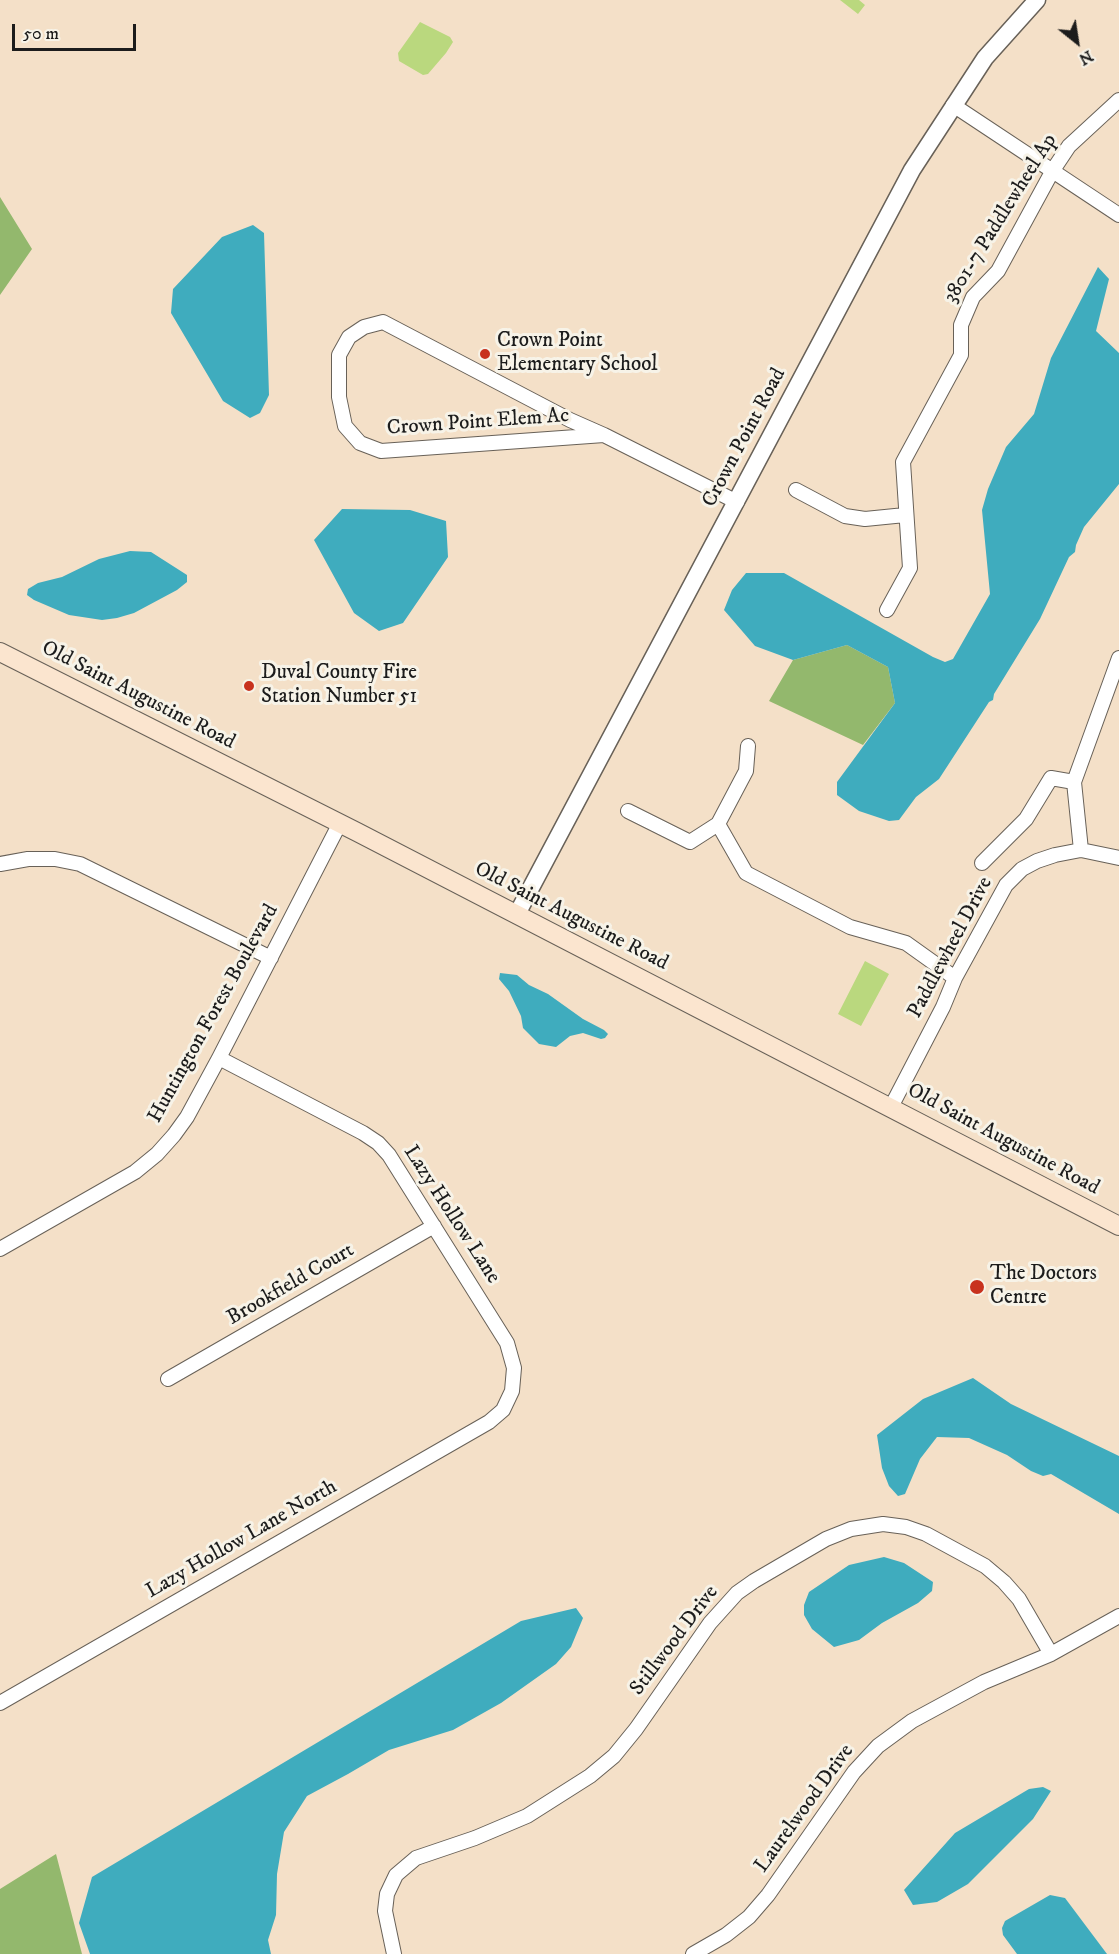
<!DOCTYPE html>
<style>
body{margin:0}
#map{position:relative;width:1119px;height:1954px;overflow:hidden;background:#f4e0c8;font-family:"IM FELL DW Pica",serif}
canvas{display:block}
.north{position:absolute;left:1047px;top:12px;width:60px;height:60px;-webkit-text-stroke:4px #f7f3e8;paint-order:stroke;rotate:150deg;font-size:16px;font-weight:700;line-height:24px;text-align:center;color:#1c1c1c}
.north::after{content:'';display:block;margin:auto;width:21px;height:27px;background:#1c1c1c;clip-path:polygon(50% 0,100% 100%,50% 72%,0 100%)}
.scale{position:absolute;left:12px;top:24px;width:124px;height:27px;box-sizing:border-box;border:3px solid #1c1c1c;border-top:0;padding-left:8px;font-size:18px;line-height:21px;white-space:nowrap;color:#1c1c1c;-webkit-text-stroke:4px #f7f3e8;paint-order:stroke}
</style>
<div id="map">
<canvas width="1119" height="1954"></canvas>
<div class="north">N</div>
<div class="scale">50 m</div>
</div>
<script>
const context = document.querySelector('canvas').getContext('2d');
context.lineJoin = 'round';
function paint(path, color) { context.fillStyle = color; context.fill(path, 'evenodd'); }
const toPath = rows => new Path2D(rows.map(r => 'M' + r).join(''));
function stroke(path, color, width, dash) { context.strokeStyle = color; context.lineWidth = width; context.lineCap = dash ? 'butt' : 'round'; context.setLineDash(dash || []); context.stroke(path); }
function drawText(font, color, halo, rows, align = 'center') {
  context.font = font + ' "IM FELL DW Pica",serif'; context.lineWidth = 6; context.setLineDash([]); context.textBaseline = 'middle'; context.strokeStyle = halo; context.fillStyle = color; for (const [text, x, y, turn = 0] of rows) {
    context.save(); context.translate(x, y); context.rotate((+turn || 0) * Math.PI / 180); context.textAlign = isNaN(turn) ? turn : align; if (halo) context.strokeText(text, 0, 0); context.fillText(text, 0, 0); context.restore();
  }
}
const green = toPath([
 [840,0,859,0,865,5,858,14],
 [420,22,450,37,453,42,446,53,428,74,423,75,399,61,398,53],
 [865,961,889,974,861,1026,838,1014]
]);
const forest = toPath([
 [0,197,32,249,0,295],
 [847,645,888,667,895,703,863,745,769,701,793,660],
 [56,1854,82,1954,0,1954,0,1889]
]);
const water = toPath([
 [253,225,264,233,269,395,260,413,250,418,223,401,171,313,173,289,222,237],
 [1098,267,1109,279,1096,331,1119,353,1119,484,1084,527,1076,545,1075,552,1069,557,1040,619,994,694,993,700,989,702,939,779,916,797,899,820,889,821,859,811,837,795,837,782,895,703,888,667,847,645,793,660,755,646,724,610,732,590,746,573,784,573,933,657,945,662,953,659,990,594,982,510,988,489,1006,447,1034,414,1051,358],
 [342,509,410,510,446,521,448,557,403,623,379,631,354,613,314,540],
 [130,551,151,552,187,575,187,582,177,590,134,613,117,618,102,620,69,615,34,600,27,595,28,589,38,583,62,577,99,559],
 [500,973,517,975,529,985,548,994,583,1019,604,1030,608,1034,605,1038,601,1039,583,1033,570,1036,556,1047,539,1044,523,1028,521,1016,509,991,499,979],
 [973,1378,1011,1404,1119,1456,1119,1514,1051,1474,1043,1476,1031,1471,1007,1455,969,1438,937,1437,920,1459,905,1494,898,1496,889,1486,882,1468,877,1435,923,1399],
 [884,1557,904,1563,933,1582,932,1591,918,1603,882,1623,859,1640,834,1647,812,1629,804,1615,804,1605,809,1592,849,1565],
 [576,1608,583,1618,571,1647,556,1664,501,1703,453,1730,389,1750,348,1774,307,1796,284,1832,277,1874,276,1915,268,1940,271,1954,90,1954,79,1923,92,1877,521,1621],
 [1043,1787,1051,1791,1033,1819,968,1884,937,1902,913,1905,904,1890,955,1833,1029,1789],
 [1050,1895,1065,1898,1107,1954,1017,1954,1003,1935,1002,1928,1005,1921]
]);
const minor = toPath([
 [953,105,1119,215],
 [604,435,381,451,360,443,345,426,339,397,339,355,349,337,364,327,383,322,570,420,604,435,737,502],
 [796,490,845,516,865,519,905,515],
 [887,610,910,568,903,462,961,355,961,325,973,297,998,271,1053,170,1069,146,1119,100],
 [628,811,690,842,718,824],
 [718,824,746,873,850,927,906,943,955,978],
 [718,824,746,771,748,746],
 [1081,850,1074,782,1119,658],
 [982,863,1026,819,1051,778,1074,782],
 [0,864,28,859,55,859,80,864,271,958],
 [891,1107,943,1007,955,978,1006,885,1022,869,1037,861,1055,855,1081,850,1119,858],
 [0,1249,135,1172,157,1154,174,1135,187,1117,219,1058,340,823],
 [168,1379,434,1226],
 [0,1703,489,1422,503,1410,512,1391,514,1368,507,1343,389,1155,378,1143,363,1133,219,1058],
 [394,1954,385,1911,387,1894,396,1875,416,1858,475,1838,527,1816,590,1776,614,1756,636,1729,710,1623,737,1593,754,1581,826,1539,851,1529,883,1524,906,1527,926,1534,985,1566,1004,1582,1019,1599,1051,1654],
 [693,1954,726,1935,749,1917,768,1895,854,1772,878,1746,912,1721,984,1682,1051,1654,1119,1616]
]);
const tertiary = toPath([
 [517,914,912,170,985,58,1037,0]
]);
const secondary = toPath([
 [0,652,357,832,1119,1226]
]);
const markers = [
 [485,354,6,"#c8321e"],
 [249,686,6,"#c8321e"],
 [977,1287,8,"#c8321e"]
];
const streetNames = [
 ["3801-7 Paddlewheel Ap",1001,219,-58],
 ["Crown Point Elem Ac",478,423,-4],
 ["Crown Point Road",745,438,-62],
 ["Old Saint Augustine Road",138,696,27],
 ["Old Saint Augustine Road",571,917,27],
 ["Paddlewheel Drive",951,948,-62],
 ["Huntington Forest Boulevard",214,1014,-61],
 ["Old Saint Augustine Road",1003,1140,28],
 ["Lazy Hollow Lane",451,1215,57],
 ["Brookfield Court",291,1285,-30],
 ["Lazy Hollow Lane North",242,1540,-30],
 ["Stillwood Drive",675,1641,-53],
 ["Laurelwood Drive",805,1809,-54]
];
const poiNames = [
 ["Crown Point",497,342],
 ["Elementary School",497,366],
 ["Duval County Fire",261,674],
 ["Station Number 51",261,698],
 ["The Doctors",990,1275],
 ["Centre",990,1299]
];
paint(green, '#bad87e');
paint(forest, '#93b86d');
paint(water, '#3facbe');
stroke(minor, '#686158', 16);
stroke(tertiary, '#686158', 19);
stroke(secondary, '#686158', 20);
stroke(minor, '#fff', 14);
stroke(tertiary, '#fff', 16);
stroke(secondary, '#fbe5cf', 18);
for (const [x, y, r, color] of markers) { const dot = new Path2D(); dot.arc(x, y, r, 0, 2 * Math.PI); context.fillStyle = color; context.fill(dot); stroke(dot, '#f7f3e8', 2); }
drawText('21px', '#1c1c1c', '#f7f3e8', streetNames);
drawText('21px', '#1c1c1c', '#f7f3e8', poiNames, 'left');
</script>
